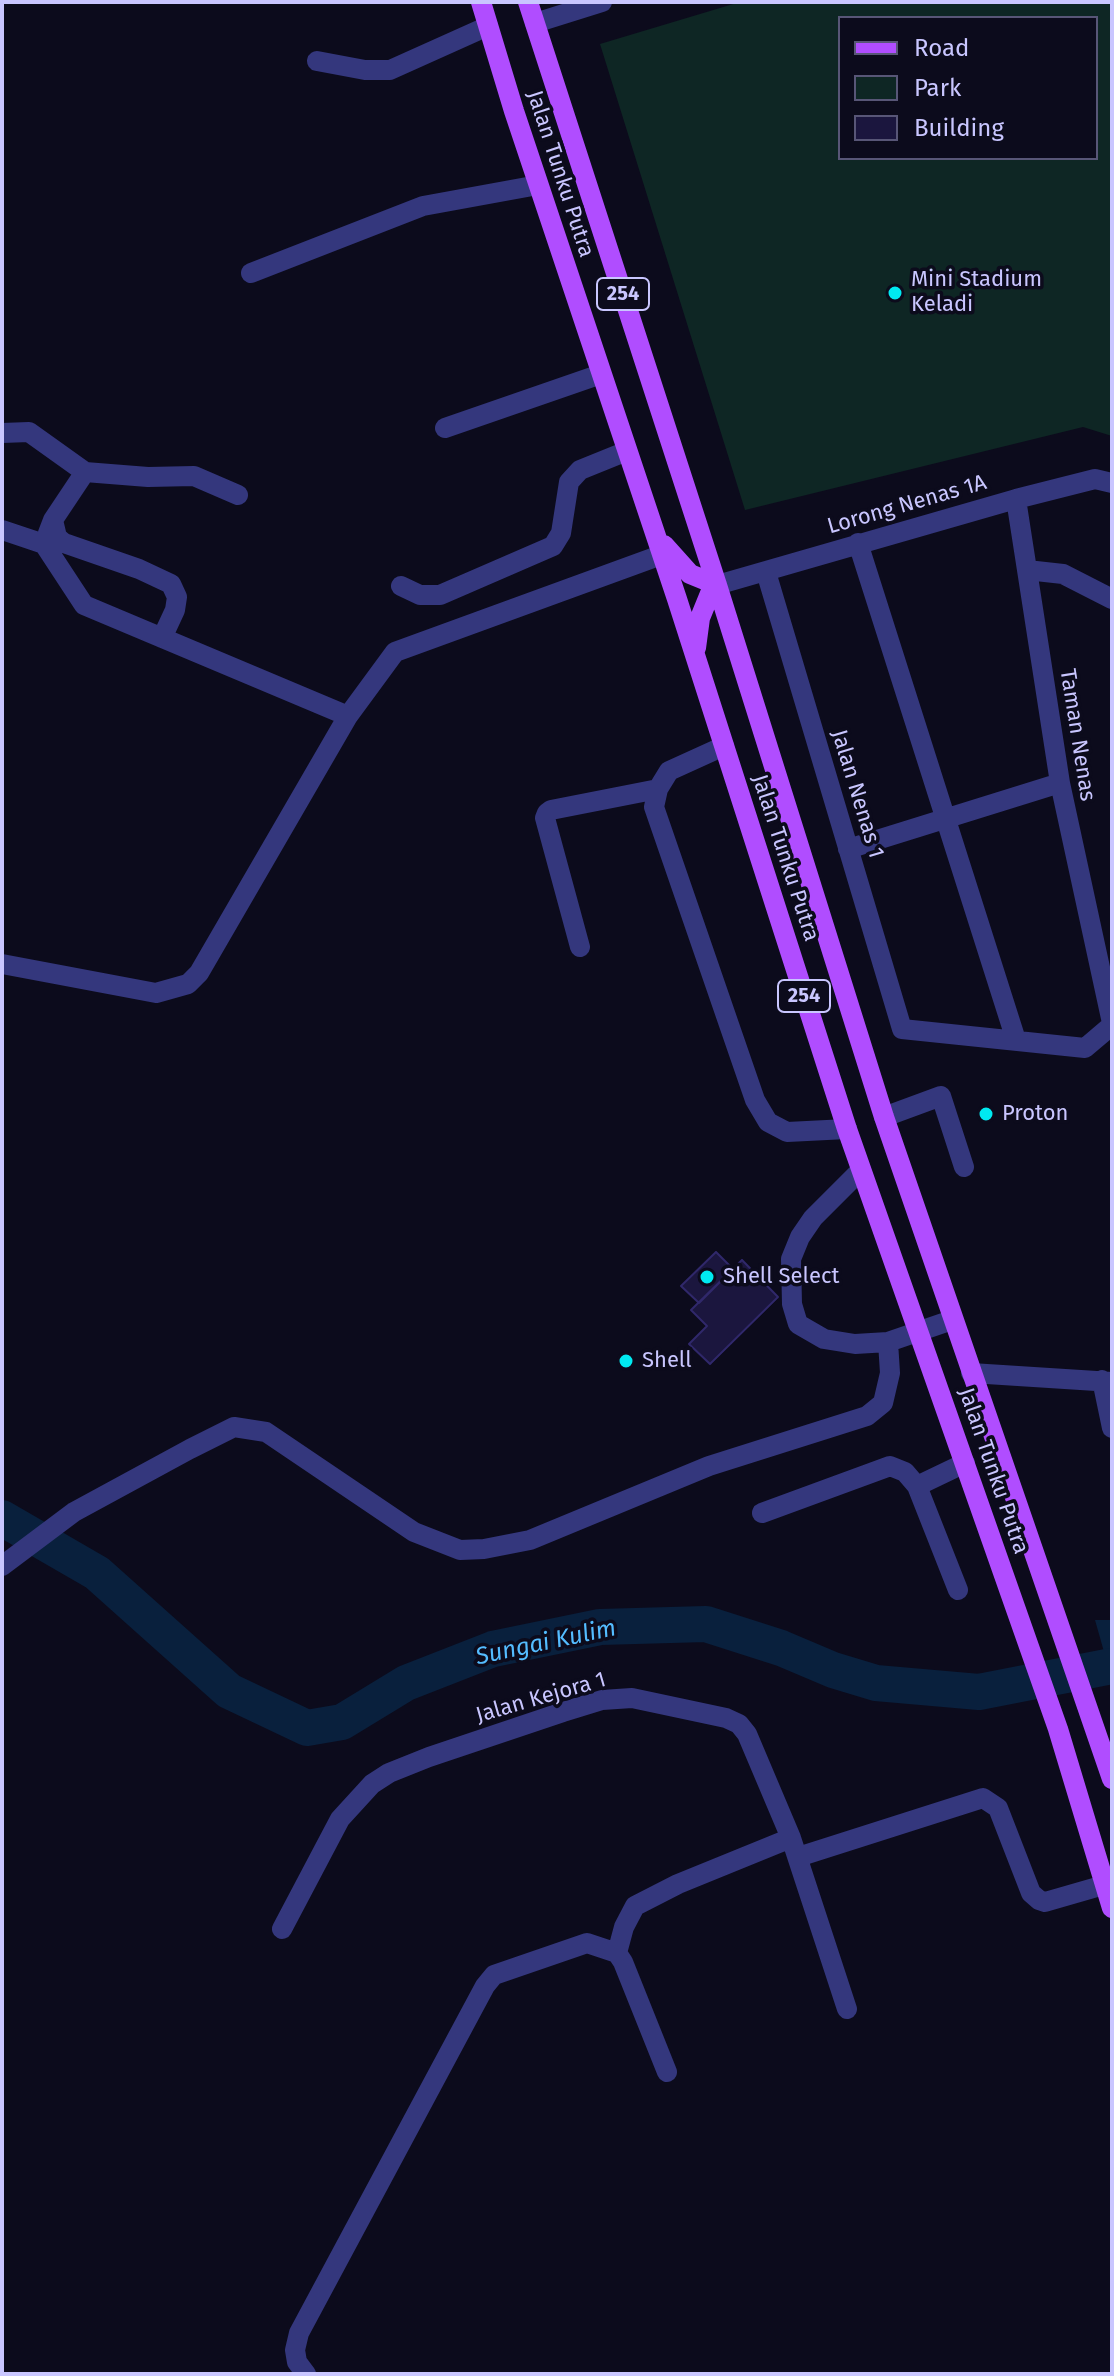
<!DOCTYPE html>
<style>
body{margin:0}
#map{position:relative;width:1114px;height:2376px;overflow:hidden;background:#0c0b1c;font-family:"Fira Sans",sans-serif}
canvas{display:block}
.frame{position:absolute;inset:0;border:4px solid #c9c6ff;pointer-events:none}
.legend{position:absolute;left:838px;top:16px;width:260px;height:144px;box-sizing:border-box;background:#0c0b1c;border:2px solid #585677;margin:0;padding:10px 14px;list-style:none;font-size:24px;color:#c9c6ff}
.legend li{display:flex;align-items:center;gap:16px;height:40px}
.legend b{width:40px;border:2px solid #585677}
</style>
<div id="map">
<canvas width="1114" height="2376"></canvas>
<div class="frame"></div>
<ul class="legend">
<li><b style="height:10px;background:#b04dff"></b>Road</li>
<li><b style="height:22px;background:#0e2624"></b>Park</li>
<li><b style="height:22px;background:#1b163e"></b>Building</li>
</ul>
</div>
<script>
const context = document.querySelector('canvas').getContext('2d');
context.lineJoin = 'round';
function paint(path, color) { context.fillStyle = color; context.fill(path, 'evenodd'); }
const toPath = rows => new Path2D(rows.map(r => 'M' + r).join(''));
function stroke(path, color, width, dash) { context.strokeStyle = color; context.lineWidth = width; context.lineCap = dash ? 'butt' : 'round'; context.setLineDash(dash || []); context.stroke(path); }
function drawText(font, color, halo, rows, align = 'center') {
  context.font = font + ' "Fira Sans",sans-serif'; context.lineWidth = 7; context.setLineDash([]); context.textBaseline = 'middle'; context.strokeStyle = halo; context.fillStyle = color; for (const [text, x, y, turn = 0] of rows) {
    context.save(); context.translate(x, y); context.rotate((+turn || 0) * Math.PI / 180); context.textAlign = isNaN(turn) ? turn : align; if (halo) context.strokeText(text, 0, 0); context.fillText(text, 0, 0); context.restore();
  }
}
const green = toPath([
 [740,2,1112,2,1112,436,1083,427,745,510,600,44],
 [840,18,1096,18,1096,158,840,158]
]);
const water = toPath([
 [1095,1620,1112,1620,1112,1680]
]);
const shadow = toPath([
 [742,1263,778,1299,712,1364,692,1344,710,1326,733,1272]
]);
const river = toPath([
 [2,1518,97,1573,229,1691,307,1728,342,1722,406,1683,493,1649,600,1627,706,1624,781,1648,833,1670,876,1683,979,1692,1112,1666]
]);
const building = toPath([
 [716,1252,733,1269,699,1303,681,1286,716,1252],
 [742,1260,778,1297,710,1364,689,1344,707,1326,691,1310,742,1260]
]);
const minor = toPath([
 [535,23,602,2],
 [317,61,365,70,390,70,488,26],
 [251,273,423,206,538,185],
 [445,428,601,374],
 [2,433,29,432,85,472,148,477,194,476,238,495],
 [1016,499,1060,783,1112,1023],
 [53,520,57,537,64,543,139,569,171,584,177,597,175,610,162,638],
 [2,530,44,544,84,605,348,716],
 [48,533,53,520,85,472],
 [858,543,1016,1040],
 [1027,570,1063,574,1112,599],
 [766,572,902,1029,1085,1048,1112,1025],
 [717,585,1016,499,1095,479,1112,483],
 [401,586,420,595,440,595,553,546,561,533,569,482,580,470,627,451],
 [724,746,669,771,658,789,654,807,755,1100,768,1122,787,1132,847,1129],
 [848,849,1060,783],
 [580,947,545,818,547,813,551,810,658,789],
 [2,964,156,993,188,984,199,973,348,716,395,652,661,555],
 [884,1117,941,1096,964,1167],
 [861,1170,813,1218,800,1237,791,1259,792,1304,798,1324,824,1339,855,1344,888,1342,952,1320],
 [971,1373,1112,1382],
 [1102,1380,1112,1428],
 [917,1486,958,1590],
 [762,1513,890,1466,905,1472,917,1486,965,1463],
 [2,1566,74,1512,190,1449,234,1427,266,1432,414,1532,460,1550,484,1549,530,1540,709,1466,867,1416,883,1403,890,1373,888,1342],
 [798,1857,983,1798,998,1808,1031,1893,1039,1900,1045,1902,1104,1885],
 [282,1929,340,1819,372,1784,389,1773,429,1757,563,1712,602,1700,632,1698,726,1718,739,1724,747,1734,791,1838,847,2009],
 [617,1953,624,1927,635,1906,678,1884,791,1838],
 [306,2374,297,2362,295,2350,299,2333,485,1986,494,1975,587,1943,617,1953,623,1962,667,2072]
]);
const major = toPath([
 [481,2,514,111,677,599,847,1129,1058,1729,1112,1908],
 [528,2,717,585,884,1117,1112,1779],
 [664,545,690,574,717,585],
 [696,648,700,618,711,591,717,585]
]);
const markers = [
 [895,293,8,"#00eaf1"],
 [986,1114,8,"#00eaf1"],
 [707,1277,8,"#00eaf1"],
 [626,1361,8,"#00eaf1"]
];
const shields = [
 [623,294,52],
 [804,996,52]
];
const shieldNames = [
 ["254",623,294],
 ["254",804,996]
];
const streetNames = [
 ["Jalan Tunku Putra",560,174,72],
 ["Lorong Nenas 1A",907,505,-16],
 ["Taman Nenas",1077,735,81],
 ["Jalan Nenas 1",857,794,73],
 ["Jalan Tunku Putra",785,858,72],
 ["Jalan Tunku Putra",993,1471,71],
 ["Jalan Kejora 1",541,1698,-16]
];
const poiNames = [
 ["Mini Stadium",911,280],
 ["Keladi",911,305],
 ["Proton",1002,1114],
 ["Shell Select",723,1277],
 ["Shell",642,1361]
];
const waterNames = [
 ["Sungai Kulim",546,1643,-12]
];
paint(green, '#0e2624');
paint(water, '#09203d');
paint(shadow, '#0007');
stroke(river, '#09203d', 36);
paint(building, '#1b163e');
stroke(building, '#30286b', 2);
stroke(minor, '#34377d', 20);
stroke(major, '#b04dff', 20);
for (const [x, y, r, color] of markers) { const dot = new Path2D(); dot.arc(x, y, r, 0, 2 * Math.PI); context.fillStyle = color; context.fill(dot); stroke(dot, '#0c0b1c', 3); }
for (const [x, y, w] of shields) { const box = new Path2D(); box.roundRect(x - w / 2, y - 16, w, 32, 6); context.fillStyle = '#0c0b1c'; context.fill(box); stroke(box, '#c9c6ff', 2); }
drawText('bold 20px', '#c9c6ff', null, shieldNames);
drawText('22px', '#c9c6ff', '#0c0b1c', streetNames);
drawText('22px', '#c9c6ff', '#0c0b1c', poiNames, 'left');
drawText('italic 24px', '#54bcff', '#0c0b1c', waterNames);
</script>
